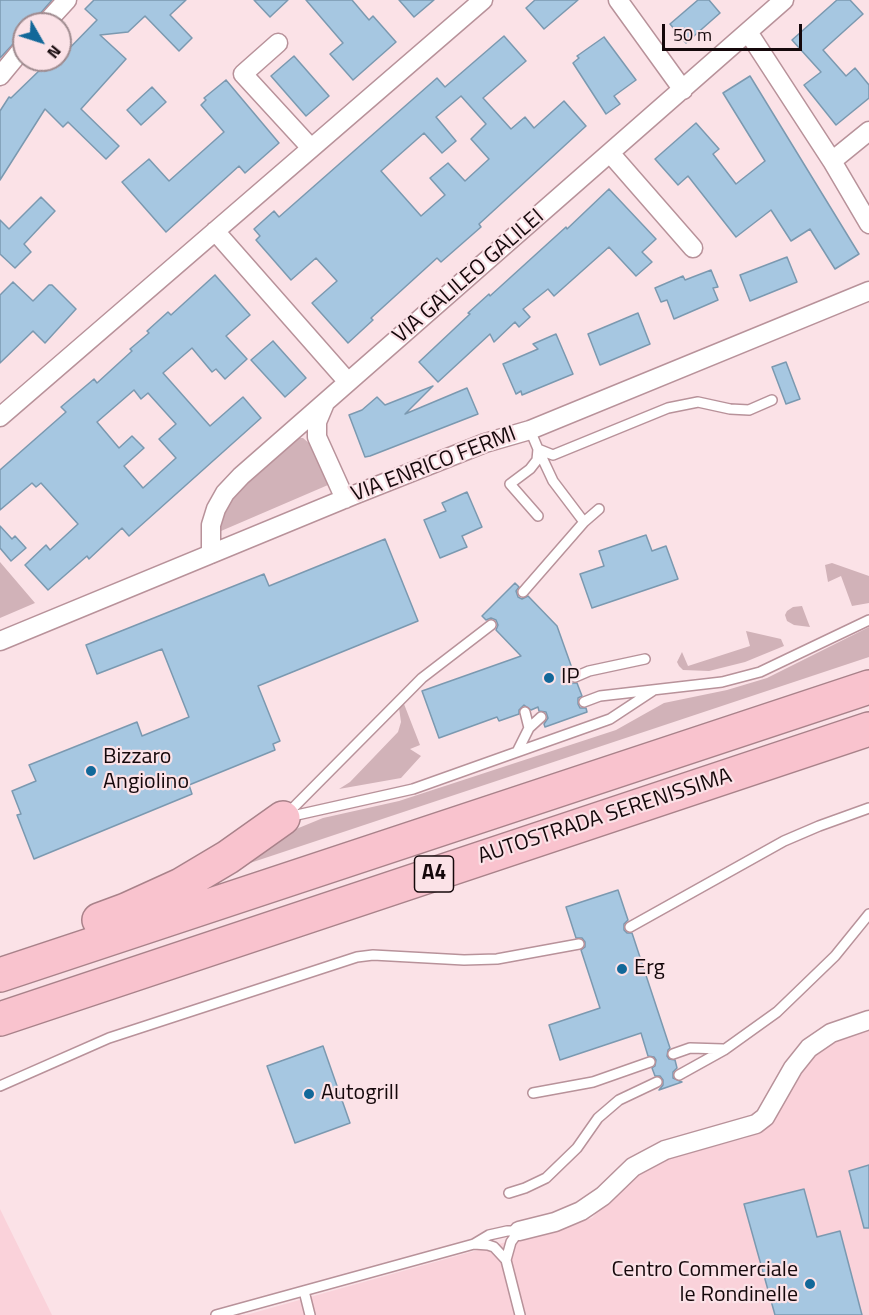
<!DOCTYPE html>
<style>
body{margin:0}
#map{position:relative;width:869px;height:1315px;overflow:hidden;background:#fbe2e7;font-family:"Titillium Web",sans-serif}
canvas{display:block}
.north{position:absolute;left:12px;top:12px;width:60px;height:60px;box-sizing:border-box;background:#fbe2e7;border:2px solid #9f8b8f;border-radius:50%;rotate:129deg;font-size:16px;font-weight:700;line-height:24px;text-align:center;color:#15080b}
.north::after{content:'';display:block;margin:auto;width:21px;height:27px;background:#126899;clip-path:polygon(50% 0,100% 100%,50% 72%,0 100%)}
.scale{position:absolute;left:662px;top:24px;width:140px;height:27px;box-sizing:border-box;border:3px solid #15080b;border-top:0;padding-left:8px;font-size:18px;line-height:21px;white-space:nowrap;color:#15080b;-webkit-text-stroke:4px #fbe2e7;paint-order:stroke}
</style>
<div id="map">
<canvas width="869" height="1315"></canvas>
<div class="north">N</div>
<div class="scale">50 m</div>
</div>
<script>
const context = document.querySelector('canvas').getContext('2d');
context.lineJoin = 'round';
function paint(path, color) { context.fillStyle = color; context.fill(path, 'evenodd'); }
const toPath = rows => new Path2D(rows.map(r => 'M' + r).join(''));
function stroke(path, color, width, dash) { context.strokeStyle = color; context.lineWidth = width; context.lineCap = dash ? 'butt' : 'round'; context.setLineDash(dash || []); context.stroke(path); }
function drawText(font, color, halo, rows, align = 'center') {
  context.font = font + ' "Titillium Web",sans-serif'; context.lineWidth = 4.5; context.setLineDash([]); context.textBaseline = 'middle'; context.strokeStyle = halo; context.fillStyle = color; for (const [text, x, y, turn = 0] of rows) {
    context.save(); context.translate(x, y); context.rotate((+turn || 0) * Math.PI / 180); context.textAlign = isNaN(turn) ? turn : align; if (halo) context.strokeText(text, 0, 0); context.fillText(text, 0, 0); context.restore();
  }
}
const built = toPath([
 [869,1030,869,1315,246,1315,592,1218,623,1184,639,1173,673,1157,746,1138,765,1129,776,1115,812,1057,821,1048,837,1040],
 [0,1209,52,1315,0,1315]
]);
const green = toPath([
 [299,438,303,438,310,444,328,485,221,531,219,519,227,502],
 [0,562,35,603,0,618],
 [832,563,869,576,869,603,852,606,841,576,828,582,825,565],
 [802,606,808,622,810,627,794,625,787,621,785,615,787,611,793,607],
 [869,627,869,657,223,872,279,836,323,818,399,801,616,730,664,703,727,690,767,678],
 [746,631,781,639,784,646,745,662,709,671,683,670,679,666,677,662,682,652,688,666,750,646],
 [404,704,420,745,410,749,421,756,401,778,339,789,350,782,398,732,401,722,399,708]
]);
const building = toPath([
 [0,0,52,0,31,24,24,24,24,32,0,58,0,0],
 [94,0,186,0,170,15,192,38,179,51,145,16,128,32,100,35,126,59,81,109,119,146,106,159,68,122,63,127,45,109,0,180,0,111,9,97,11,98,43,67,46,71,57,60,60,60,60,58,97,20,85,9,94,0],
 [254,0,288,0,270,17,254,0],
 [306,0,352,0,369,20,373,16,396,42,353,80,330,54,343,43,306,0],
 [399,0,434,0,414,17,399,0],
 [535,0,578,0,544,29,526,8,535,0],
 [698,0,709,0,720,13,686,43,670,24,698,0],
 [837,0,850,0,863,14,823,50,846,76,855,68,869,85,869,98,836,125,804,85,821,72,792,40,837,0],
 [504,36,526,61,483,98,511,129,525,117,534,128,564,101,586,126,479,224,481,227,441,262,437,258,371,318,373,320,348,343,312,303,337,281,316,258,291,280,256,240,260,236,254,229,274,211,279,217,437,78,445,87,504,36],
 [461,96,486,124,471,139,489,159,465,181,448,163,430,178,445,195,421,216,381,171,424,133,442,153,456,141,436,117,461,96],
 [604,37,636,80,614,96,620,104,606,114,573,63,579,58,577,56,604,37],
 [294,56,329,96,306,116,271,76,294,56],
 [750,76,859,254,835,269,810,229,791,241,771,210,736,237,688,176,678,185,655,159,696,123,719,149,713,154,736,184,765,161,723,93,750,76],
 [226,80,279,143,245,173,239,166,166,232,122,182,149,159,169,181,224,132,201,105,206,100,204,98,226,80],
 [152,87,166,102,141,125,127,110,152,87],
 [609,189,656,239,642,252,652,262,636,276,609,247,554,296,548,289,523,309,530,317,519,327,515,322,494,342,490,334,438,382,419,362,470,314,468,313,489,294,490,296,566,227,567,229,609,189],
 [41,197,55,211,24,244,31,252,15,268,0,254,0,220,9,229,41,197],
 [787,257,797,282,750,301,740,275,787,257],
 [711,270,718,287,713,288,718,300,674,319,667,300,661,302,655,288,683,276,685,280,711,270],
 [215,275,250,315,226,336,247,359,225,379,216,369,212,372,192,348,163,373,210,426,243,397,261,418,129,536,122,528,89,559,87,556,48,590,25,565,46,545,50,550,78,524,41,483,36,487,32,483,0,510,0,470,66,412,61,407,94,379,97,383,132,351,130,349,149,333,147,331,168,312,171,315,215,275],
 [134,390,141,399,148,393,176,424,159,439,176,458,143,488,124,466,144,448,132,436,119,448,97,422,134,390],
 [13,282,33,301,49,285,52,285,76,309,45,343,33,331,0,363,0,295,13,282],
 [638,313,650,344,600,365,588,334,638,313],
 [556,334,573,374,522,395,521,391,516,394,503,364,538,349,533,344,556,334],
 [273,341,306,378,285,397,251,360,273,341],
 [786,362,800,399,786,404,772,367,786,362],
 [433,386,405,414,467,388,478,414,370,456,365,457,349,415,362,410,377,397,385,405,433,386],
 [467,492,482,527,462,536,467,547,440,558,424,520,446,511,442,503,467,492],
 [0,526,12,539,15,536,26,548,11,561,0,548,0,526],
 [646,535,652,551,666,546,678,579,592,608,580,574,604,566,599,551,646,535],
 [385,539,418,621,258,686,280,741,273,744,275,750,189,785,192,794,34,859,17,815,21,814,12,791,36,781,29,765,137,722,142,736,189,717,162,649,97,674,86,645,264,574,269,586,385,539],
 [515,583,519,587,516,591,518,597,522,599,528,596,557,626,573,671,569,673,569,679,571,683,577,683,582,696,578,698,578,704,580,708,586,708,587,712,545,727,544,724,548,718,546,712,539,711,538,707,531,710,524,705,519,710,519,714,499,721,497,717,439,738,422,691,521,656,496,630,498,625,496,620,491,618,486,620,482,616,515,583],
 [618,890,628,920,624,924,624,930,627,933,632,933,670,1048,668,1050,667,1056,669,1059,675,1060,677,1068,673,1072,673,1078,682,1082,659,1090,663,1085,663,1080,660,1076,655,1076,652,1068,655,1066,656,1060,654,1057,648,1056,641,1033,560,1060,549,1025,600,1008,581,950,585,947,585,942,582,938,576,938,566,907,618,890],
 [323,1046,350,1123,295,1143,267,1066,323,1046],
 [869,1165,869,1228,864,1228,849,1171,869,1165],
 [804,1189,817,1237,840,1231,862,1315,775,1315,744,1204,804,1189]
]);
const lane = toPath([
 [530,430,538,449,553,455,668,408,698,402,730,409,749,410,772,400],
 [538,449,553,481,584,522],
 [538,516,510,484,530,469,537,460,538,449],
 [523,592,584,522,599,509],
 [575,677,589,671,645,659],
 [584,702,600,696,722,682,760,672,869,620],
 [525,712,529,728],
 [517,752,610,719,654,690],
 [286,815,422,678,491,625],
 [288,817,413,789,517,752,529,728,541,717],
 [630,927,784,841,819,826,869,808],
 [673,1054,690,1048,723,1049],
 [679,1075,724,1050,777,1012,835,956,869,914],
 [0,1086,109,1038,357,957,373,955,464,960,497,959,579,944],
 [533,1093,593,1082,650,1062],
 [509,1193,525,1188,546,1178,577,1148,598,1118,619,1100,657,1082],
 [519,1231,511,1242,506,1260,520,1315],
 [474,1244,488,1245,494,1247,506,1260],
 [304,1291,310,1315],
 [216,1315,474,1244,489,1235,507,1231,519,1231]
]);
const street = toPath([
 [618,0,683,90],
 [45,24,67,0],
 [748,32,832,161,869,224],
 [278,43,243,74,311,148],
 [0,76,24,47],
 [610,153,693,248],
 [832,161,869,131],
 [215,231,348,382],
 [325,403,317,422,317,437,345,499],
 [0,417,483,0],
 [211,554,211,525,216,509,225,493,241,476,784,0],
 [0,641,354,495,485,443,530,430,869,291],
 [519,1231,555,1222,581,1211,603,1196,633,1167,665,1150,756,1124,765,1117,793,1068,809,1048,831,1033,869,1020]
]);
const highway = toPath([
 [99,920,126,910,181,885,228,857,283,818],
 [0,975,869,687],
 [0,1019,869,729]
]);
const markers = [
 [549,678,6,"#126899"],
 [91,771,6,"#126899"],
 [622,969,6,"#126899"],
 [309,1094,6,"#126899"],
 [810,1284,6,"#126899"]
];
const shields = [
 [434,874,39]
];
const shieldNames = [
 ["A4",434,874]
];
const streetNames = [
 ["VIA GALILEO GALILEI",469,277,-41],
 ["VIA ENRICO FERMI",434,465,-21],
 ["AUTOSTRADA SERENISSIMA",605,817,-18]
];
const poiNames = [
 ["IP",561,678],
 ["Bizzaro",103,758],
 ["Angiolino",103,783],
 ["Erg",634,969],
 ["Autogrill",321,1094],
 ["Centro Commerciale",798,1271,"right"],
 ["le Rondinelle",798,1296,"right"]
];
paint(built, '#fad2da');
paint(green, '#d1b2b8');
paint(building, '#a6c7e1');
stroke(building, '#7b99b0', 1.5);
stroke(lane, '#b8929a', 12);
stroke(street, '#b8929a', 21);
stroke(highway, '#a9828a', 36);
stroke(lane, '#fff', 9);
stroke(street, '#fff', 18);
stroke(highway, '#f9c3ce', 33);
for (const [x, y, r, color] of markers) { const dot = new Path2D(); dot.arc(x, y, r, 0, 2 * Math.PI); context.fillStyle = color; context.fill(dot); stroke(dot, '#fbe2e7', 2); }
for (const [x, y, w] of shields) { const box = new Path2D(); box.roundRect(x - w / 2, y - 18, w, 36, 4.5); context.fillStyle = '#fbe2e7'; context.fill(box); stroke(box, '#15080b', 1.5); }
drawText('bold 21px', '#15080b', null, shieldNames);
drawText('22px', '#15080b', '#fbe2e7', streetNames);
drawText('22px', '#15080b', '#fbe2e7', poiNames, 'left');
</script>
